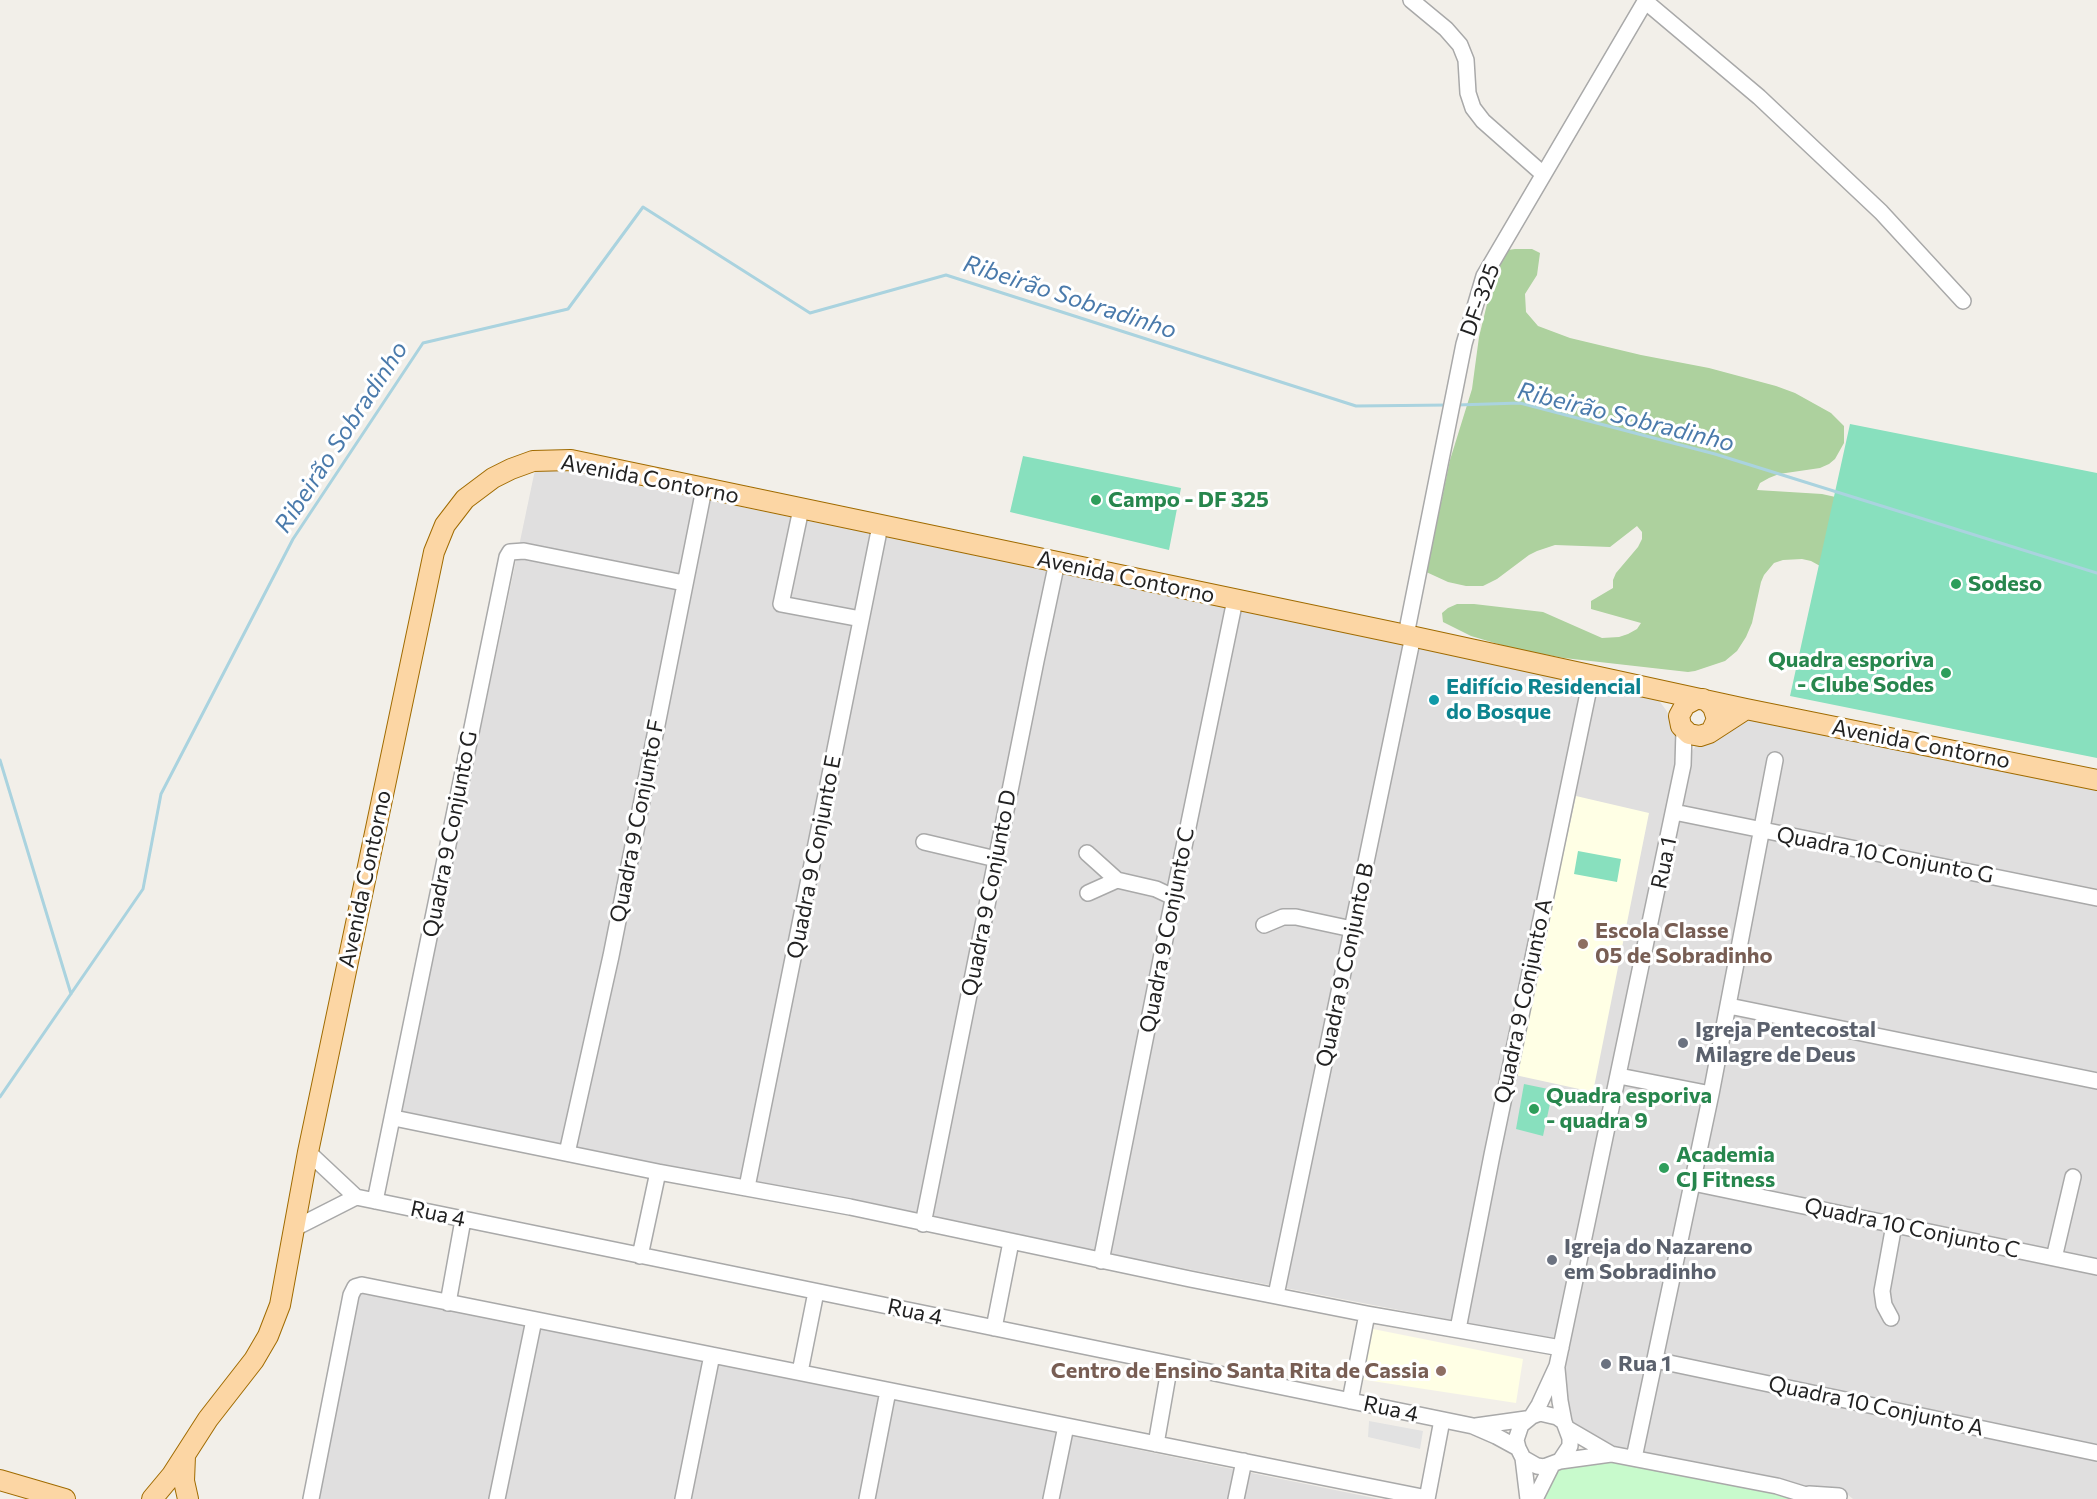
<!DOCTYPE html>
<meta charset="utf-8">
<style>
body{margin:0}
canvas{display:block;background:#f2efe9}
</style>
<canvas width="2097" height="1499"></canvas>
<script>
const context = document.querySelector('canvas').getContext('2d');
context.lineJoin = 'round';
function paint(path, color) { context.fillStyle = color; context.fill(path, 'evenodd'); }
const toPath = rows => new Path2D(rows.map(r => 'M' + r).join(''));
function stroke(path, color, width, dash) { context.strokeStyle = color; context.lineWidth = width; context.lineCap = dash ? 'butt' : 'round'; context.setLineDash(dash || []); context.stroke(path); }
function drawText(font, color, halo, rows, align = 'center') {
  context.font = font + ' Commissioner,sans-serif'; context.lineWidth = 6; context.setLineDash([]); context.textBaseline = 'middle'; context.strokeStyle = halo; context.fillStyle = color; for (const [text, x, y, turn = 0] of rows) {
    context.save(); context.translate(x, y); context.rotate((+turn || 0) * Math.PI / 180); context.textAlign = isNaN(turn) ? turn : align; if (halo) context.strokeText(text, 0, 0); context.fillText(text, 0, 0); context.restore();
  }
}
const residential = toPath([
 [536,465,1650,693,1657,698,1666,710,1673,723,1679,751,1554,1340,660,1167,400,1113],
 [1746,709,2097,780,2097,1499,1853,1499,1847,1494,1611,1454,1568,1429,1558,1385,1689,755,1698,743],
 [360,1291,1379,1499,318,1499]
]);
const education = toPath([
 [1576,796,1649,813,1593,1092,1515,1075],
 [1368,1328,1523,1359,1516,1403,1359,1379]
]);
const forest = toPath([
 [1515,249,1532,249,1540,253,1537,275,1525,294,1526,312,1538,326,1570,338,1641,355,1709,368,1776,386,1795,393,1831,413,1844,426,1844,443,1835,459,1829,464,1820,468,1779,474,1769,478,1760,483,1757,490,1822,494,1858,502,1831,572,1811,561,1802,559,1783,560,1774,563,1764,575,1761,582,1752,623,1746,637,1737,651,1725,661,1695,671,1688,672,1564,658,1515,649,1471,636,1443,622,1442,613,1448,608,1457,604,1474,604,1543,612,1602,638,1619,637,1628,634,1637,629,1641,623,1591,609,1591,601,1613,588,1613,580,1616,573,1638,547,1642,539,1642,532,1637,526,1610,547,1555,545,1537,551,1529,555,1497,579,1483,586,1466,586,1448,582,1424,571,1425,556,1441,503,1450,460,1472,389,1479,337,1495,271,1508,250]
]);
const park = toPath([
 [1607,1455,1806,1499,1540,1499,1540,1495,1561,1465]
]);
const pitch = toPath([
 [1850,424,2097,473,2097,758,1790,696],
 [1023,456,1181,488,1169,550,1010,512],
 [1578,851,1621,859,1617,882,1574,874],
 [1524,1084,1553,1090,1543,1136,1516,1129]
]);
const parking = toPath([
 [1369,1421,1423,1431,1420,1449,1368,1437]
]);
const stream = toPath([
 [1457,405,1520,403,1715,454,2097,573],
 [0,760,71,994],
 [0,1097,143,889,161,794,293,539,423,343,568,309,643,207,810,313,946,275,1356,406,1448,405]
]);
const minor = toPath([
 [1411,0,1446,29,1460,45,1466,60,1468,93,1473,108,1483,121,1543,174],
 [1645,1,1759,97,1881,212,1963,301],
 [801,509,781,604,861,619],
 [1406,635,1464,344,1484,276,1646,0],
 [1674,812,2097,898],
 [924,842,996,859],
 [1087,853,1117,880,1156,889,1173,897],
 [1088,893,1117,880],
 [1264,925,1283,917,1296,917,1352,929],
 [1729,1006,2097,1081],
 [1619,1076,1711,1094],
 [394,1118,658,1172,850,1207,1190,1279,1367,1314,1561,1348],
 [308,1152,356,1197,1473,1426,1496,1436,1518,1448],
 [567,1153,611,956,704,489],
 [1693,1183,2097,1267],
 [747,1187,880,526],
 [375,1201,507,557,510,552,524,551,684,583],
 [923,1224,1036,661,1057,562],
 [295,1228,356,1197],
 [640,1256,658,1172],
 [2054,1258,2073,1177],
 [1101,1261,1168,924,1235,600],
 [1276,1295,1413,636],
 [448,1303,463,1220],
 [1891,1318,1884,1305,1882,1291,1894,1225],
 [994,1328,1011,1242],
 [1458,1329,1492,1155,1592,674],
 [1655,1360,2097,1453],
 [1557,1369,1560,1401,1564,1422],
 [800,1372,816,1292],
 [1350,1401,1367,1314],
 [1532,1416,1539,1405,1557,1366,1683,765,1684,730],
 [1476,1426,1526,1419],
 [1568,1429,1611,1454,1777,1486,1819,1499],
 [1156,1444,1170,1364],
 [1523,1458,1537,1466,1544,1467,1560,1461,1570,1446,1570,1438,1564,1422,1557,1417,1540,1413,1532,1416,1521,1425,1516,1440,1518,1448,1523,1458,1528,1499],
 [1634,1458,1711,1094,1775,760],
 [1560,1461,1611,1454],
 [1809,1494,1839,1496],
 [311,1499,351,1295,355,1287,362,1285,1427,1498],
 [497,1499,534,1320],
 [683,1499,712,1355],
 [867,1499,888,1391],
 [1051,1499,1066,1426],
 [1236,1499,1244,1461],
 [1427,1499,1442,1420],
 [1535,1499,1552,1465]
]);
const major = toPath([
 [1712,730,1717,719,1713,707,1708,702,1703,699,1696,699,1685,705,1679,716,1681,726,1689,734,1700,736,1709,733,1746,709],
 [185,1456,184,1481,188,1499],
 [0,1480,65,1499],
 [152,1499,172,1475,208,1419,254,1360,268,1336,280,1305,308,1152,434,552,445,525,465,499,493,478,511,469,533,461,571,460,1406,635,1746,709,2097,780]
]);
const markers = [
 [1096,500,6,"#2e9e5b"],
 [1956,584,6,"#2e9e5b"],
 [1946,673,6,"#2e9e5b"],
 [1434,700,6,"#0f9aa8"],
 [1583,944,6,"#8d6e63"],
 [1683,1043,6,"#6b7280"],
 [1534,1109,6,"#2e9e5b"],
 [1664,1168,6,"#2e9e5b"],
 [1552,1260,6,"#6b7280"],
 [1606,1364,6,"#6b7280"],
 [1441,1371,6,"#8d6e63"]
];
const streetNames = [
 ["DF-325",1480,300,-70],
 ["Avenida Contorno",650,479,11],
 ["Avenida Contorno",1126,577,12],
 ["Avenida Contorno",1921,744,11],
 ["Quadra 9 Conjunto F",637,821,-79],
 ["Quadra 9 Conjunto G",450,834,-79],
 ["Quadra 10 Conjunto G",1885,855,11],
 ["Quadra 9 Conjunto E",814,857,-79],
 ["Rua 1",1664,863,-78],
 ["Avenida Contorno",365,879,-78],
 ["Quadra 9 Conjunto D",989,893,-79],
 ["Quadra 9 Conjunto C",1167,930,-79],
 ["Quadra 9 Conjunto B",1345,965,-78],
 ["Quadra 9 Conjunto A",1523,1001,-78],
 ["Rua 4",438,1214,12],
 ["Quadra 10 Conjunto C",1912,1228,12],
 ["Rua 4",915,1312,12],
 ["Quadra 10 Conjunto A",1876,1406,12],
 ["Rua 4",1391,1409,12]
];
const leisureNames = [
 ["Campo - DF 325",1108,500],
 ["Sodeso",1968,584],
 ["Quadra esporiva",1934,660,"right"],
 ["- Clube Sodes",1934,685,"right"],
 ["Quadra esporiva",1546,1096],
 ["- quadra 9",1546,1121],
 ["Academia",1676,1155],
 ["CJ Fitness",1676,1180]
];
const cultureNames = [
 ["Edifício Residencial",1446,687],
 ["do Bosque",1446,712]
];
const educationNames = [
 ["Escola Classe",1595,931],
 ["05 de Sobradinho",1595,956],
 ["Centro de Ensino Santa Rita de Cassia",1429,1371,"right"]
];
const worshipNames = [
 ["Igreja Pentecostal",1695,1030],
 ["Milagre de Deus",1695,1055],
 ["Igreja do Nazareno",1564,1247],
 ["em Sobradinho",1564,1272],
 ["Rua 1",1618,1364]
];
const waterNames = [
 ["Ribeirão Sobradinho",1070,297,18],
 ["Ribeirão Sobradinho",1626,417,14],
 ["Ribeirão Sobradinho",341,437,-57]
];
paint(residential, '#e0dfdf');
paint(education, '#ffffe5');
paint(forest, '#add19e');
paint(park, '#c8facc');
paint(pitch, '#88e0be');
paint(parking, '#e2e2e2');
stroke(stream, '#aad3df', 3);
stroke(minor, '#a9a9a9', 18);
stroke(major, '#a06b00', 22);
stroke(minor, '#fff', 15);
stroke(major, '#fcd6a4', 20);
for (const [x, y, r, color] of markers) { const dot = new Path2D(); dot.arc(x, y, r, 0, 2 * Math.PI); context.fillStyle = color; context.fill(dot); stroke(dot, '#fff', 2); }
drawText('22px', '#222', '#fff', streetNames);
drawText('bold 22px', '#27864d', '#fff', leisureNames, 'left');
drawText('bold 22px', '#0d838f', '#fff', cultureNames, 'left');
drawText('bold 22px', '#785e54', '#fff', educationNames, 'left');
drawText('bold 22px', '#5b616d', '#fff', worshipNames, 'left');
drawText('italic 24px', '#4a7aab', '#fff', waterNames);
</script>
